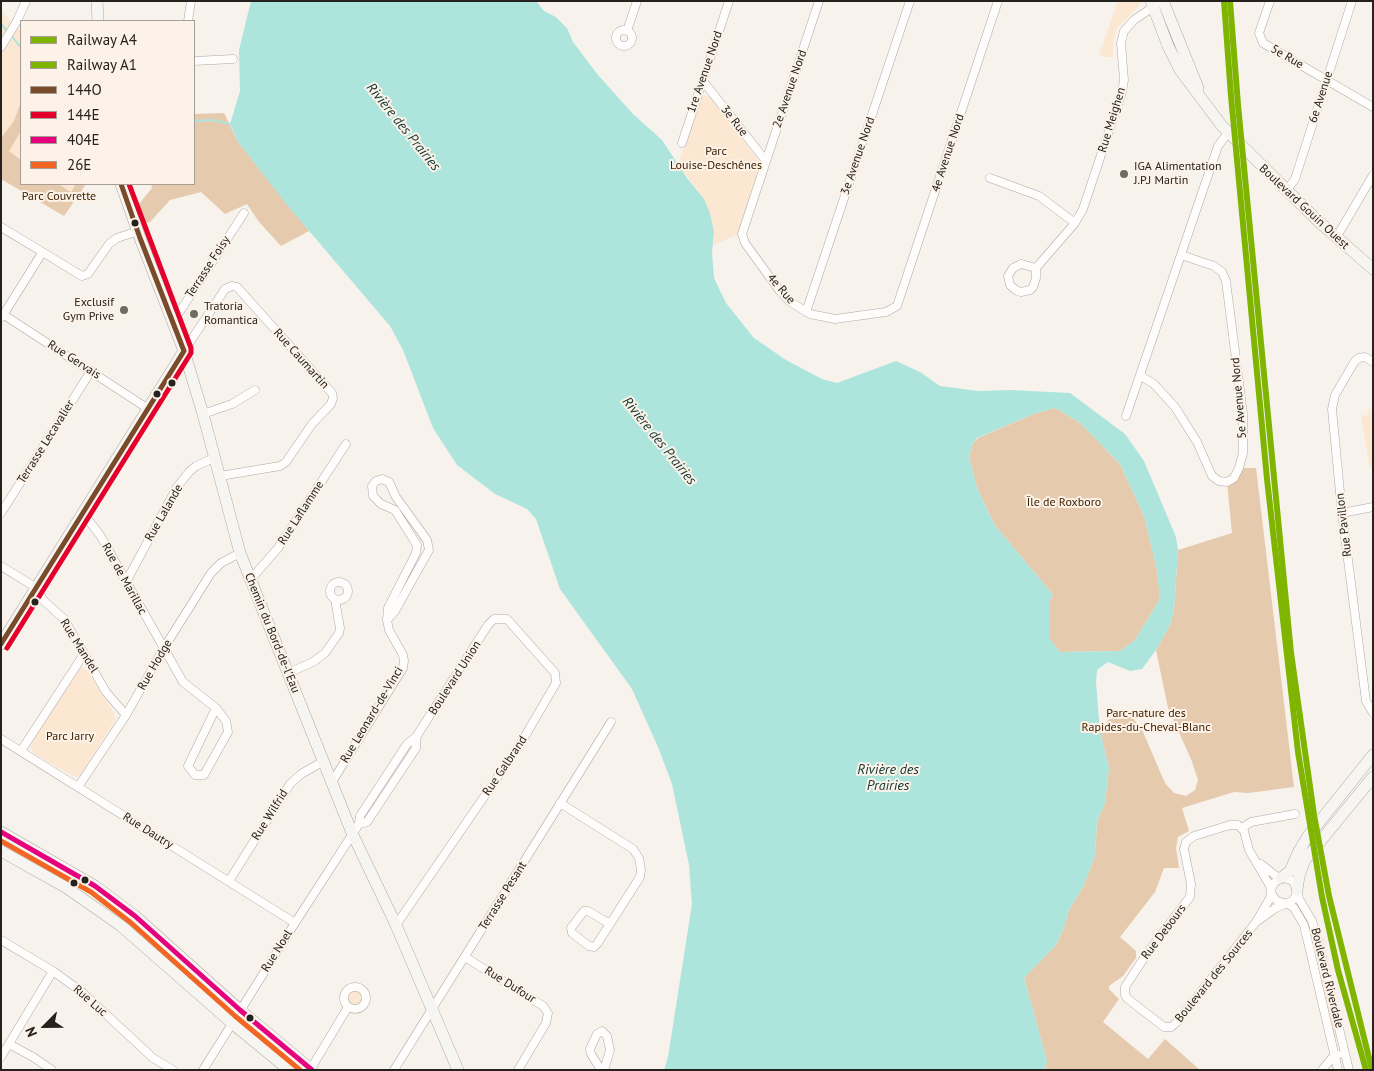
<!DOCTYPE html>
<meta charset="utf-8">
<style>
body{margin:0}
#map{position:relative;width:1374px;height:1071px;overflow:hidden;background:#f7f2ec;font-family:"PT Sans",sans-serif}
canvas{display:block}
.frame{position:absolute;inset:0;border:2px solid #25211d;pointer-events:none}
.legend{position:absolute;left:20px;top:20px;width:175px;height:165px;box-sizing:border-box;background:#fcf2e8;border:1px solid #a69e97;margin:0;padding:6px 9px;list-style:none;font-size:15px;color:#25211d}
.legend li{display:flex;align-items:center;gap:10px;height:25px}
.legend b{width:25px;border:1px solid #a69e97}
.north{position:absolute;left:20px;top:1001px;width:50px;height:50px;-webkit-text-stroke:4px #fcf2e8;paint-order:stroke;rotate:247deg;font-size:14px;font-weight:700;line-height:20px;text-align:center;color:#25211d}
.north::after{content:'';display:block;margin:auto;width:18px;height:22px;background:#25211d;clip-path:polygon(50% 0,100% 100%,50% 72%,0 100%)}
</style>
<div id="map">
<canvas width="1374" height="1071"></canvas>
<div class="frame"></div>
<ul class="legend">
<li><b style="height:6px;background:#7fb501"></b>Railway A4</li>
<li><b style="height:6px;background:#7fb501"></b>Railway A1</li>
<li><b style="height:6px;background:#7a4b2a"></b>144O</li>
<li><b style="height:6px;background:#e4002b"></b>144E</li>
<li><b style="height:6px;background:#e5007d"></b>404E</li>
<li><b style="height:6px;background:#f26522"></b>26E</li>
</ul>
<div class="north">N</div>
</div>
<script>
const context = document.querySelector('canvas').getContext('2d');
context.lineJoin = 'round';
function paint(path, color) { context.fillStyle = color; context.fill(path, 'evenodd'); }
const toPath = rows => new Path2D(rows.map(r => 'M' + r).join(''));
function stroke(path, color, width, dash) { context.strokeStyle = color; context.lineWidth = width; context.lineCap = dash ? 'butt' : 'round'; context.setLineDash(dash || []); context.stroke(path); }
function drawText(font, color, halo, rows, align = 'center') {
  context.font = font + ' "PT Sans",sans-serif'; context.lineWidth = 4; context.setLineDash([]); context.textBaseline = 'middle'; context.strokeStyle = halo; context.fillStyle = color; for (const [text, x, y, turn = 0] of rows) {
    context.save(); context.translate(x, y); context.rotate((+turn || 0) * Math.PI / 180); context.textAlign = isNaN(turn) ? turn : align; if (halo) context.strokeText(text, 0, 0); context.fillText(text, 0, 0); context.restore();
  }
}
const green = toPath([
 [1118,1,1141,1,1139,6,1116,29,1113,41,1113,57,1105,57,1099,55],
 [1,8,3,13,21,32,21,184,86,184,64,216,1,179],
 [704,95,711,97,760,163,738,234,714,245,714,232,710,213,696,188,678,165,701,98],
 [1368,408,1373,411,1373,465,1370,468,1361,416,1369,415],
 [81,668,86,669,114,713,115,720,82,773,77,777,69,774,35,754,31,748,33,740,76,673],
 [1308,920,1315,940,1337,1038,1334,1038,1306,921],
 '344 998a11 11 0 1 1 22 0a11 11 0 1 1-22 0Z'
]);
const forest = toPath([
 [21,102,21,131,9,151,21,160,21,184,58,184,71,192,76,184,86,184,64,216,1,179,1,138,14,121],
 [224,113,238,142,309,231,281,246,259,222,247,204,225,214,201,192,170,200,150,222,141,224,135,209,152,188,151,184,194,184,194,114],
 [1055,408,1079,422,1120,464,1144,516,1157,570,1160,599,1135,640,1120,651,1060,652,1049,638,1049,601,1053,595,994,524,977,488,969,457,973,443,978,438,1036,413],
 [1239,468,1256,468,1294,787,1248,793,1234,792,1182,808,1189,831,1178,837,1176,848,1179,868,1164,868,1155,892,1120,937,1136,951,1136,958,1123,976,1109,986,1109,989,1119,999,1103,1022,1148,1059,1165,1039,1200,1070,1045,1070,1047,1061,1024,978,1056,945,1065,925,1069,910,1083,887,1095,856,1097,822,1105,803,1109,768,1100,731,1108,720,1118,716,1132,717,1143,732,1165,783,1174,793,1186,796,1195,790,1198,780,1191,759,1168,708,1156,650,1170,625,1174,610,1178,550,1232,533,1227,482]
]);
const water = toPath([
 [251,1,536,1,544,11,556,17,567,28,573,42,598,75,633,114,662,140,687,178,704,199,710,213,714,232,712,253,714,278,726,303,754,338,786,360,822,379,837,383,896,361,920,372,940,386,978,391,1010,390,1070,393,1125,434,1144,461,1176,537,1178,550,1174,610,1170,625,1156,650,1142,669,1130,671,1108,662,1097,670,1096,682,1100,731,1109,768,1105,803,1097,822,1095,856,1083,887,1069,910,1065,925,1056,945,1024,978,1047,1061,1045,1070,664,1070,668,1057,692,904,689,865,672,784,658,747,632,689,560,589,536,519,527,509,495,494,457,465,433,428,403,350,390,326,287,205,238,142,230,124,240,91,239,50],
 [1055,408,1079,422,1120,464,1144,516,1157,570,1160,599,1135,640,1120,651,1060,652,1049,638,1049,601,1053,595,994,524,977,488,969,457,973,443,977,438,1036,413]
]);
const stream = toPath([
 [1,24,8,32],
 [11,35,21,48],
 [194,121,213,120,230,124]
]);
const street = toPath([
 [819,1,742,234,745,243,779,290,789,301,810,314,835,319,886,312,897,306,998,1],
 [1270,1,1259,33,1263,43,1373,107],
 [188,21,191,1],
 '616 38a8 8 0 1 1 16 0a8 8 0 1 1-16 0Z',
 [627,31,637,1],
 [1,47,17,21,26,1],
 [194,61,233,59],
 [703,81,766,161],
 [682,143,729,1],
 [990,178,1039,196,1075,223],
 [1286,191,1295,179,1352,1],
 [1,227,82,276,88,274,109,244,117,238,138,231],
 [1336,238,1373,175],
 [1021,264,1036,268,1036,278,1033,287,1030,290,1021,292,1017,291,1010,285,1008,276,1013,268,1021,264],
 [1036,268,1075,223,1083,209,1122,92,1124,80,1121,43,1124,31,1134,20,1156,5],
 [806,312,910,1],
 [1,313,147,408],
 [2,317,42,253],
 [173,322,244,213],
 [184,351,225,289,232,286,237,287,332,393,333,398,331,404,312,424,286,462,280,466,220,476],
 [1373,362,1365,357,1359,358,1355,361,1335,395,1332,409,1342,513,1366,701,1373,713],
 [1141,376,1154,384,1175,407,1197,442,1212,476,1219,481,1227,482,1234,478,1239,468,1243,453,1243,414,1226,281,1222,272,1214,266,1181,255],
 [203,414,232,404,255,390],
 [1126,416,1218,146,1228,133],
 [82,512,100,535,183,682,216,708,226,721,228,732,204,775,195,775,188,766,216,708],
 [1,513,91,371],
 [1342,513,1373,507],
 [1,566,35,587,44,601,64,619,106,692,126,715],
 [251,579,278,548,346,444],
 '330 591a9 9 0 1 1 18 0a9 9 0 1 1-18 0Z',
 [126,582,177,487,189,472,196,466,214,458],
 [288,673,313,662,325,653,339,633,340,628,335,599],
 [1,739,295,923],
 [21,751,84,654],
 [332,782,403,668,404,661,403,655,389,630,387,620,388,608,416,553,417,545,395,510,381,504,373,496,372,486,376,481,382,479,389,482,396,497,427,540,429,550,395,611,387,620],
 [78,787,126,715,164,648,211,573,221,563,240,553],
 [560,803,633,849,639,858,641,870,640,877,610,924,597,944,594,947,589,946,572,933,571,928,584,911,588,911,610,924],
 [359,824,367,822,416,748,416,737],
 [1230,825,1238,825,1244,831,1249,850,1270,886,1271,892,1270,898,1256,922,1177,1022,1171,1027,1164,1027,1128,999,1125,995,1125,987,1148,952,1190,897,1191,884,1184,849,1186,842,1194,836,1230,825],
 [1242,828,1251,822,1295,814],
 [1281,878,1274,883,1271,890,1272,895,1277,901,1288,904,1294,908,1304,925,1338,1070],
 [229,881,290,784,301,774,324,761],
 [1297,890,1299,899,1312,921,1318,941,1349,1070],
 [1259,920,1274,909,1292,901,1296,896,1297,890,1294,883,1291,880,1276,876,1261,864],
 [1,940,53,971,83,993,153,1058,173,1070],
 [465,957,543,1006,548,1013,546,1023,518,1070],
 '344 998a11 11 0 1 1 22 0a11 11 0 1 1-22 0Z',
 [9,1044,33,1057,52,1070],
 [1,1057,53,971],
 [203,1070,295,923,359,824,360,816,407,744,416,737,488,625,494,619,507,619,555,673,556,683,521,743,396,925],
 [310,1070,348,1007],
 [394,1070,611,722],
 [601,1070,591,1054,590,1049,597,1034,602,1031,607,1036,610,1050,604,1070],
 [1322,1070,1332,1058,1338,1055]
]);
const secondary = toPath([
 [97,1,98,21],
 [1151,1,1168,46,1180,70,1222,126,1318,221,1373,269],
 [1163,1,1198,88],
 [121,184,140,238,184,351,203,414,240,553,352,833,396,925,458,1070],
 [1,644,184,351],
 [1,832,95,886,135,916,240,1010,312,1070],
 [1,851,67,888,120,925,232,1023,289,1070],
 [1281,878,1290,871,1299,851,1308,836,1373,755],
 [1297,890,1299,876,1305,860,1373,777]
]);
const bus1 = toPath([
 [1,644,184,351,140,238,121,184]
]);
const bus2 = toPath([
 [7,648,191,353,191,348,129,184]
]);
const bus3 = toPath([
 [1,832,95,886,135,916,240,1010,312,1070]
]);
const bus4 = toPath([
 [1,841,91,892,130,922,235,1016,300,1070]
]);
const rail1 = toPath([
 [1224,1,1231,96,1267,479,1298,752,1322,897,1338,970,1366,1070]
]);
const rail2 = toPath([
 [1230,1,1238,105,1291,653,1314,815,1329,896,1372,1070]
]);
const markers = [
 [1124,174,5,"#6e6a65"],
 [135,223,4.5,"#25211d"],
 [124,310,5,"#6e6a65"],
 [194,314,5,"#6e6a65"],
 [172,383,4.5,"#25211d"],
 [157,394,4.5,"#25211d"],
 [35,602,4.5,"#25211d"],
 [85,880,4.5,"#25211d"],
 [74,883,4.5,"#25211d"],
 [250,1018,4.5,"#25211d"]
];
const streetNames = [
 ["5e Rue",1287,57,30],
 ["1re Avenue Nord",705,72,-71],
 ["2e Avenue Nord",790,89,-71],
 ["6e Avenue",1321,97,-72],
 ["Rue Meighen",1112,120,-73],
 ["3e Rue",734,121,52],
 ["4e Avenue Nord",948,153,-72],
 ["3e Avenue Nord",858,156,-71],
 ["Boulevard Gouin Ouest",1304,207,43],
 ["Terrasse Foisy",208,267,-57],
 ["4e Rue",781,289,49],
 ["Rue Caumartin",301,359,48],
 ["Rue Gervais",74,360,33],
 ["5e Avenue Nord",1239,398,-95],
 ["Terrasse Lecavalier",46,442,-58],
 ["Rue Lalande",164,513,-60],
 ["Rue Laflamme",301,513,-57],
 ["Rue Pavillon",1344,525,-97],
 ["Rue de Marillac",124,579,61],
 ["Chemin du Bord-de-l'Eau",272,633,68],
 ["Rue Mandel",79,646,58],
 ["Rue Hodge",155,665,-60],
 ["Boulevard Union",455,678,-57],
 ["Rue Leonard-de-Vinci",372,715,-59],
 ["Rue Galbrand",505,766,-56],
 ["Rue Wilfrid",270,815,-58],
 ["Rue Dautry",148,831,32],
 ["Terrasse Pesant",503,896,-58],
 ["Rue Debours",1164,932,-53],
 ["Rue Noel",277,951,-58],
 ["Boulevard des Sources",1214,976,-51],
 ["Boulevard Riverdale",1327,978,76],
 ["Rue Dufour",510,985,32],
 ["Rue Luc",90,1001,41]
];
const parkNames = [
 ["Parc",716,152],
 ["Louise-Deschênes",716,166],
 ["Parc Couvrette",59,197],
 ["Île de Roxboro",1064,503],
 ["Parc-nature des",1146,714],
 ["Rapides-du-Cheval-Blanc",1146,728],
 ["Parc Jarry",70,737]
];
const poiNames = [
 ["IGA Alimentation",1134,167],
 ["J.P.J Martin",1134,181],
 ["Exclusif",114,303,"right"],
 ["Gym Prive",114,317,"right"],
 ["Tratoria",204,307],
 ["Romantica",204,321]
];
const waterNames = [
 ["Rivière des Prairies",403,127,51],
 ["Rivière des Prairies",659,441,51],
 ["Rivière des",888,770],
 ["Prairies",888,786]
];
paint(green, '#fbe7d2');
paint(forest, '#e5caad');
paint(water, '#ade5dd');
stroke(stream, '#ade5dd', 2);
stroke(street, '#ada9a5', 9);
stroke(secondary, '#ada9a5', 12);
stroke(street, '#fefdfc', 8);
stroke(secondary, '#f7f5f1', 11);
stroke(bus1, '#7a4b2a', 5);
stroke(bus2, '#e4002b', 5);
stroke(bus3, '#e5007d', 5);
stroke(bus4, '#f26522', 5);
stroke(rail1, '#7fb501', 6);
stroke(rail2, '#7fb501', 6);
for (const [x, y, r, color] of markers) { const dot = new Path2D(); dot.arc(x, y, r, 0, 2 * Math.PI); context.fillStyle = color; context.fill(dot); stroke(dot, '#fcf2e8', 2); }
drawText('12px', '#25211d', '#fcf2e8', streetNames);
drawText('12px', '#402200', '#fcf2e8', parkNames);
drawText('12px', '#25211d', '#fcf2e8', poiNames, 'left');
drawText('italic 14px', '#0f3734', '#fcf2e8', waterNames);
</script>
